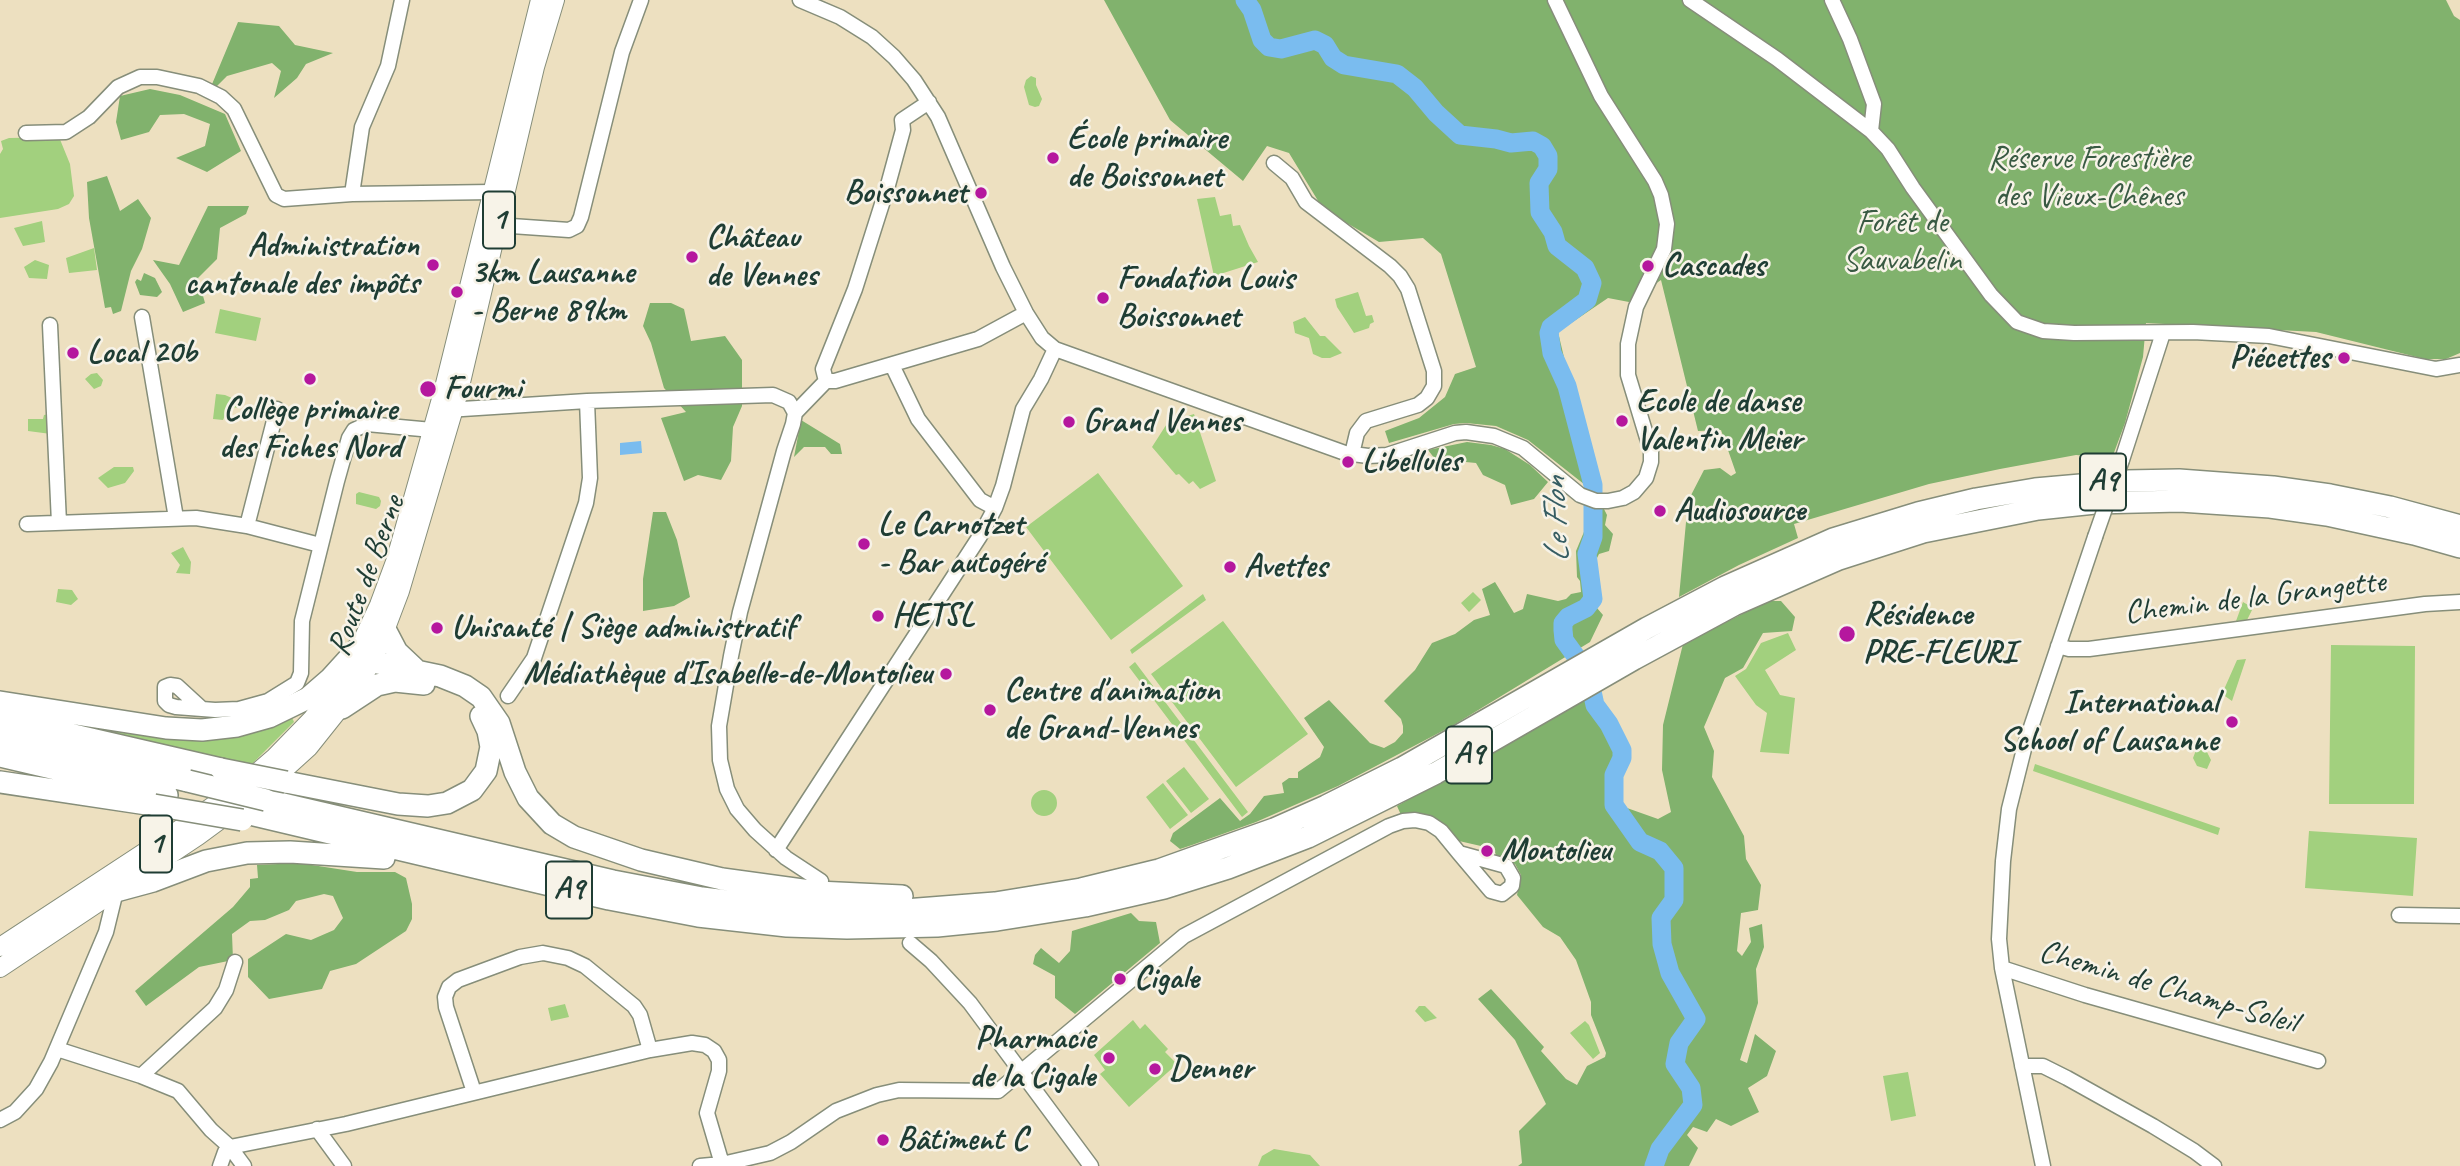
<!DOCTYPE html>
<meta charset="utf-8">
<style>
body{margin:0}
canvas{display:block;background:#ede0c0}
</style>
<canvas width="2460" height="1166"></canvas>
<script>
const context = document.querySelector('canvas').getContext('2d');
context.lineJoin = 'round';
function paint(path, color) { context.fillStyle = color; context.fill(path, 'evenodd'); }
const toPath = rows => new Path2D(rows.map(r => 'M' + r).join(''));
function stroke(path, color, width, dash) { context.strokeStyle = color; context.lineWidth = width; context.lineCap = dash ? 'butt' : 'round'; context.setLineDash(dash || []); context.stroke(path); }
function drawText(font, color, halo, rows, align = 'center') {
  context.font = font + ' Caveat,sans-serif'; context.lineWidth = 5; context.setLineDash([]); context.textBaseline = 'middle'; context.strokeStyle = halo; context.fillStyle = color; for (const [text, x, y, turn = 0] of rows) {
    context.save(); context.translate(x, y); context.rotate((+turn || 0) * Math.PI / 180); context.textAlign = isNaN(turn) ? turn : align; if (halo) context.strokeText(text, 0, 0); context.fillText(text, 0, 0); context.restore();
  }
}
const green = toPath([
 [1031,76,1036,78,1036,85,1042,99,1039,106,1035,107,1029,105,1024,87,1026,80],
 [59,137,70,164,74,196,69,204,58,209,0,218,0,154,3,149,1,141,9,138],
 [1215,197,1220,216,1231,214,1233,226,1240,225,1249,246,1258,262,1214,276,1197,199],
 [42,221,45,242,23,246,14,228],
 [94,248,97,270,69,273,66,258],
 [35,260,49,265,47,279,29,278,24,267],
 [1358,292,1366,316,1372,315,1374,322,1370,324,1369,328,1354,333,1337,307,1335,299],
 [220,309,261,318,256,341,215,333],
 [1305,317,1320,336,1325,336,1342,353,1330,358,1322,358,1313,354,1309,338,1295,333,1293,322],
 [97,373,103,380,101,386,94,389,85,379,91,374],
 [216,394,225,395,241,402,240,408,229,407,223,420,213,419],
 [50,414,51,434,28,431,28,419,43,419,44,415],
 [1194,414,1216,481,1200,489,1193,481,1189,484,1179,474,1176,475,1152,447,1168,422],
 [114,467,133,467,134,471,125,483,108,488,98,478],
 [1098,473,1183,586,1111,640,1026,527],
 [359,492,379,497,381,501,380,506,376,509,356,504,356,494],
 [183,547,191,562,190,574,176,573,180,565,171,553],
 [58,589,72,590,78,599,71,605,56,602],
 [1473,592,1481,600,1469,612,1461,603],
 [1203,594,1206,600,1132,654,1130,650],
 [2243,602,2253,608,2247,620,2236,621],
 [1223,621,1308,734,1236,787,1151,674],
 [1788,633,1796,650,1765,670,1780,695,1795,698,1789,754,1760,752,1767,713,1756,705,1735,676,1746,669,1761,643],
 [2331,645,2415,646,2414,804,2329,804],
 [2246,659,2232,701,2222,694,2237,660],
 [1135,662,1248,812,1242,817,1129,667],
 [0,711,170,732,290,713,294,722,249,767],
 [2198,745,2204,746,2211,760,2207,769,2197,766,2193,758],
 [2035,764,2220,828,2218,835,2033,771],
 [1184,767,1209,799,1191,813,1166,781],
 [1163,783,1188,815,1170,829,1146,797],
 '1031 803a13 13 0 1 1 26 0a13 13 0 1 1-26 0Z',
 [2309,831,2417,838,2413,896,2305,888],
 [565,1004,569,1017,551,1021,548,1008],
 [1419,1006,1425,1006,1437,1018,1425,1022,1415,1011],
 [1133,1020,1140,1029,1145,1024,1168,1049,1165,1052,1177,1064,1129,1107,1100,1074,1105,1070,1094,1055],
 [1585,1021,1589,1025,1600,1053,1593,1059,1570,1033],
 [1908,1072,1916,1116,1891,1121,1883,1076],
 [1274,1149,1310,1155,1320,1166,1258,1166,1262,1156]
]);
const forest = toPath([
 [1104,0,2446,0,2454,16,2460,20,2460,353,2446,359,2425,359,2316,332,2146,323,2143,357,2125,423,2112,458,2076,455,2000,469,1929,484,1794,524,1798,538,1739,565,1679,597,1688,501,1704,470,1720,468,1731,476,1736,473,1721,430,1698,431,1661,280,1629,302,1608,298,1558,332,1586,450,1597,477,1597,489,1594,492,1528,440,1496,426,1466,423,1454,424,1389,443,1385,431,1419,418,1445,397,1455,374,1476,367,1441,254,1423,238,1379,242,1323,209,1289,153,1267,146,1243,181,1170,120],
 [238,22,279,26,295,45,333,53,306,64,297,78,274,98,281,71,272,63,227,76,216,87,210,89],
 [150,89,180,95,225,114,241,151,207,172,176,158,205,146,210,124,184,114,160,115,149,132,121,140,116,122,120,96],
 [107,176,120,211,138,199,151,218,142,249,131,271,121,311,113,314,111,307,105,308,89,218,87,182],
 [208,206,249,206,246,214,220,228,217,259,198,278,205,303,183,312,170,284,153,260,179,265],
 [144,273,155,278,162,292,157,297,140,295,135,282,137,279,141,281],
 [650,303,671,303,684,309,691,341,725,336,742,360,742,406,733,427,731,461,721,480,698,475,684,481,661,418,686,412,664,388,651,343,643,326],
 [801,420,840,444,842,454,831,454,825,447,804,447,794,457],
 [1467,442,1491,445,1505,449,1530,465,1548,482,1534,499,1511,505,1505,485,1483,475,1476,463,1435,459,1428,450],
 [1604,509,1607,515,1605,525,1613,534,1609,551,1599,554,1594,564,1601,603,1597,608,1603,615,1590,642,1452,726,1338,786,1256,822,1192,845,1180,849,1170,841,1173,833,1220,798,1240,821,1250,814,1264,796,1284,793,1282,783,1289,778,1298,778,1298,772,1320,757,1324,747,1304,718,1329,700,1370,743,1384,748,1395,742,1403,733,1403,726,1401,719,1384,701,1415,670,1432,643,1455,634,1474,620,1490,615,1482,589,1495,582,1514,613,1523,609,1527,594,1558,601,1566,599,1571,594,1581,592,1580,581,1577,577,1576,551,1586,527,1591,521,1595,521,1597,510],
 [653,512,666,512,677,540,690,597,674,606,643,611,643,579],
 [1768,601,1781,601,1795,617,1792,631,1763,633,1743,668,1725,678,1704,727,1714,751,1712,777,1744,836,1746,859,1761,885,1758,910,1741,913,1737,951,1742,956,1751,942,1749,928,1762,924,1764,947,1756,969,1758,1003,1740,1060,1747,1063,1755,1034,1776,1051,1767,1076,1748,1088,1759,1112,1731,1126,1716,1119,1707,1132,1693,1127,1687,1135,1698,1148,1689,1166,1518,1166,1522,1163,1519,1131,1546,1104,1515,1040,1478,999,1491,989,1544,1047,1541,1051,1566,1079,1577,1085,1587,1066,1605,1057,1606,1053,1591,1015,1591,1002,1576,960,1560,937,1543,927,1517,895,1521,875,1515,864,1497,858,1494,849,1459,841,1445,825,1430,815,1401,815,1397,806,1596,693,1616,729,1614,791,1627,808,1658,819,1671,812,1662,770,1663,725,1683,644],
 [299,863,357,872,395,872,406,878,412,904,412,919,406,931,356,964,330,971,322,989,269,999,248,977,248,959,286,934,311,940,334,930,343,918,333,896,324,894,296,901,289,910,265,920,250,921,232,934,233,960,199,967,146,1006,135,991,233,907,250,887,250,879,258,878,257,865],
 [1131,913,1139,921,1156,922,1160,943,1075,1014,1055,998,1055,976,1033,964,1035,955,1041,948,1059,963,1070,951,1072,931]
]);
const water = toPath([
 [641,441,642,453,620,455,620,443]
]);
const river = toPath([
 [1245,0,1252,10,1262,40,1269,47,1281,49,1315,40,1325,45,1333,58,1344,65,1397,74,1415,88,1436,113,1460,135,1496,139,1511,143,1533,141,1542,146,1548,156,1548,169,1539,183,1540,212,1553,232,1557,246,1585,268,1592,283,1587,300,1551,327,1549,333,1552,353,1567,386,1593,485,1593,537,1587,554,1593,599,1586,608,1568,617,1563,623,1563,630,1564,640,1588,673,1595,705,1609,724,1622,750,1622,758,1614,775,1614,805,1640,842,1660,851,1674,868,1674,900,1661,918,1662,944,1670,973,1696,1019,1679,1043,1675,1064,1691,1088,1693,1105,1660,1149,1654,1166]
]);
const minor = toPath([
 [800,0,840,17,872,37,894,57,914,80,938,117,1003,267,1026,313,1042,338,1055,349,1345,453,1368,456,1387,455,1455,433,1466,432,1494,436,1523,448,1580,495,1596,501,1608,501,1623,498,1634,492,1646,478,1651,462,1651,451,1628,375,1628,344,1636,307,1664,249,1667,224,1661,195,1655,181,1601,96,1555,0],
 [1690,0,1777,59,1871,131,1888,149,1913,188,1991,295,2017,322,2043,331,2074,333,2193,332,2269,336,2436,369,2460,365],
 [1832,0,1850,39,1874,104,1871,131],
 [26,133,66,132,89,117,118,87,140,77,157,77,199,86,221,97,234,109,276,195,284,199,352,194,492,192],
 [1274,163,1292,178,1306,202,1390,266,1400,276,1408,289,1434,371,1434,386,1427,398,1418,405,1366,421,1357,433,1352,454],
 [352,194,362,127,388,66,402,0],
 [497,225,569,230,577,226,581,217,622,52,641,0],
 [142,317,176,518],
 [50,325,59,523],
 [892,365,918,419,980,500,995,508],
 [826,381,823,369,855,289,888,185,903,130,902,120,929,102],
 [826,381,835,381,978,339,1026,313],
 [447,410,587,401,773,395,789,402,795,413,793,424,784,451,740,612,731,656,719,726,720,760,727,789,737,809,755,830,786,858,821,881],
 [795,413,826,381],
 [2122,460,2163,333],
 [27,524,196,518,247,526,320,545],
 [247,526,277,409],
 [2058,646,2069,649,2089,649,2425,604,2460,602],
 [508,696,534,658,586,503,590,478,587,401],
 [201,708,177,686,170,685,165,687,165,701,169,705,176,707,215,710,239,709,268,701,297,683,301,673,302,621,337,481,349,438,354,430,367,424,443,431],
 [776,850,980,536,995,508,1003,486,1023,409,1041,379,1055,349],
 [2399,915,2460,916],
 [910,943,931,961,970,1003,1091,1166],
 [2002,968,2085,995,2318,1061],
 [57,1049,141,1076,178,1091,211,1130,230,1147,244,1166],
 [2022,1066,2043,1066,2067,1078,2153,1126,2194,1151,2214,1166],
 [141,1076,215,1008,226,990,235,962],
 [474,1092,446,1007,445,997,449,987,458,980,520,957,543,953,568,958,585,966,634,1006,640,1015,650,1050],
 [0,1120,15,1112,36,1089,51,1062,106,932,116,891],
 [317,1129,344,1166],
 [230,1147,346,1124,650,1050,692,1043,705,1045,714,1051,719,1060,719,1071,707,1113,722,1164],
 [220,1166,225,1152,230,1147],
 [700,1166,722,1164,770,1153,791,1142,836,1111,877,1095,899,1090,998,1091,1184,936,1389,826,1403,821,1415,820,1429,823,1441,831,1459,853,1491,891,1502,894,1512,886,1513,878,1506,866,1459,853],
 [2043,1166,2002,968,1999,939,2003,861,2009,809,2025,745,2095,537]
]);
const major = toPath([
 [0,947,189,823,246,782,275,757,312,719,341,680,354,658,379,605,395,562,443,392,540,0],
 [0,968,198,836,266,786,309,747,360,683,378,649,400,591,458,395,535,67,555,0]
]);
const highway = toPath([
 [386,631,397,652,415,669],
 [354,658,440,676,465,686,481,697,499,723,515,772,528,798,552,824,574,837,641,860,722,879,817,892,902,896],
 [0,702,166,728,202,730,237,726,269,717,308,698,330,679,360,646],
 [342,708,377,685,395,681,424,684],
 [0,718,221,769],
 [0,737,188,781],
 [0,756,167,795],
 [0,782,147,804],
 [286,782,398,804,428,806,447,803,472,790,486,771,491,747,488,731,481,716],
 [266,800,613,881,702,898,759,905,846,910,905,910,995,903,1081,889,1159,870,1274,829,1326,806,1402,768,1647,628,1725,587,1833,539,1918,513,1976,499,2035,489,2126,481,2179,480,2273,487,2330,495,2390,507,2460,526],
 [250,814,609,899,698,916,787,926,847,928,937,926,997,920,1085,906,1164,888,1228,868,1308,837,1436,773,1634,659,1734,605,1839,559,1923,532,2038,509,2095,503,2180,501,2270,507,2327,515,2414,534,2460,547],
 [116,891,153,881,206,861,247,853,290,852,384,858]
]);
const minorBridge = toPath([
 [2095,537,2122,460]
]);
const highwayBridge = toPath([
 [221,769,286,782],
 [188,781,266,800],
 [154,805,242,820]
]);
const markers = [
 [1053,158,7,"#b5179e"],
 [981,193,7,"#b5179e"],
 [692,257,7,"#b5179e"],
 [433,265,7,"#b5179e"],
 [1648,266,7,"#b5179e"],
 [457,292,7,"#b5179e"],
 [1103,298,7,"#b5179e"],
 [73,353,7,"#b5179e"],
 [2344,358,7,"#b5179e"],
 [310,379,7,"#b5179e"],
 [428,389,9,"#b5179e"],
 [1622,421,7,"#b5179e"],
 [1069,422,7,"#b5179e"],
 [1348,462,7,"#b5179e"],
 [1660,511,7,"#b5179e"],
 [864,544,7,"#b5179e"],
 [1230,567,7,"#b5179e"],
 [878,616,7,"#b5179e"],
 [437,628,7,"#b5179e"],
 [1847,634,9,"#b5179e"],
 [946,674,7,"#b5179e"],
 [990,710,7,"#b5179e"],
 [2232,722,7,"#b5179e"],
 [1487,851,7,"#b5179e"],
 [1120,979,7,"#b5179e"],
 [1109,1058,7,"#b5179e"],
 [1155,1069,7,"#b5179e"],
 [883,1140,7,"#b5179e"]
];
const shields = [
 [499,220,32],
 [2103,482,46],
 [1469,755,46],
 [156,844,32],
 [569,890,46]
];
const shieldNames = [
 ["1",499,220],
 ["A9",2103,482],
 ["A9",1469,755],
 ["1",156,844],
 ["A9",569,890]
];
const poiNames = [
 ["École primaire",1067,139],
 ["de Boissonnet",1067,177],
 ["Boissonnet",967,193,"right"],
 ["Château",706,238],
 ["de Vennes",706,276],
 ["Administration",419,246,"right"],
 ["cantonale des impôts",419,284,"right"],
 ["Cascades",1662,266],
 ["3km Lausanne",471,273],
 ["- Berne 89km",471,311],
 ["Fondation Louis",1117,279],
 ["Boissonnet",1117,317],
 ["Local 20b",87,353],
 ["Piécettes",2330,358,"right"],
 ["Fourmi",444,389],
 ["Ecole de danse",1636,402],
 ["Valentin Meier",1636,440],
 ["Collège primaire",310,410,"center"],
 ["des Fiches Nord",310,448,"center"],
 ["Grand Vennes",1083,422],
 ["Libellules",1362,462],
 ["Audiosource",1674,511],
 ["Le Carnotzet",878,525],
 ["- Bar autogéré",878,563],
 ["Avettes",1244,567],
 ["Résidence",1863,615],
 ["PRE-FLEURI",1863,653],
 ["HETSL",892,616],
 ["Unisanté | Siège administratif",451,628],
 ["Médiathèque d'Isabelle-de-Montolieu",932,674,"right"],
 ["Centre d'animation",1004,691],
 ["de Grand-Vennes",1004,729],
 ["International",2218,703,"right"],
 ["School of Lausanne",2218,741,"right"],
 ["Montolieu",1501,851],
 ["Cigale",1134,979],
 ["Pharmacie",1095,1039,"right"],
 ["de la Cigale",1095,1077,"right"],
 ["Denner",1169,1069],
 ["Bâtiment C",897,1140]
];
const parkNames = [
 ["Réserve Forestière",2089,159],
 ["des Vieux-Chênes",2089,197],
 ["Forêt de",1902,223],
 ["Sauvabelin",1902,261]
];
const streetNames = [
 ["Route de Berne",367,576,-70],
 ["Chemin de la Grangette",2255,598,-7],
 ["Chemin de Champ-Soleil",2168,988,16]
];
const waterNames = [
 ["Le Flon",1557,520,-92]
];
paint(green, '#a2d07e');
paint(forest, '#81b26d');
paint(water, '#7abcef');
stroke(river, '#7abcef', 19);
stroke(minor, '#868e7a', 17);
stroke(major, '#868e7a', 20);
stroke(highway, '#868e7a', 24);
stroke(minor, '#fff', 14);
stroke(major, '#fff', 18);
stroke(highway, '#fff', 21);
stroke(minorBridge, '#868e7a', 17, []);
stroke(highwayBridge, '#868e7a', 24, []);
stroke(minorBridge, '#fff', 14);
stroke(highwayBridge, '#fff', 21);
for (const [x, y, r, color] of markers) { const dot = new Path2D(); dot.arc(x, y, r, 0, 2 * Math.PI); context.fillStyle = color; context.fill(dot); stroke(dot, '#f7f3e8', 2.5); }
for (const [x, y, w] of shields) { const box = new Path2D(); box.roundRect(x - w / 2, y - 28.5, w, 57, 5); context.fillStyle = '#f7f3e8'; context.fill(box); stroke(box, '#1f3d34', 2); }
drawText('bold 32px', '#1f3d34', null, shieldNames);
drawText('bold 33px', '#1f3d34', '#f7f3e8', poiNames, 'left');
drawText('33px', '#395a43', '#f7f3e8', parkNames);
drawText('33px', '#1f3d34', '#f7f3e8', streetNames);
drawText('italic 35px', '#365d63', '#f7f3e8', waterNames);
</script>
